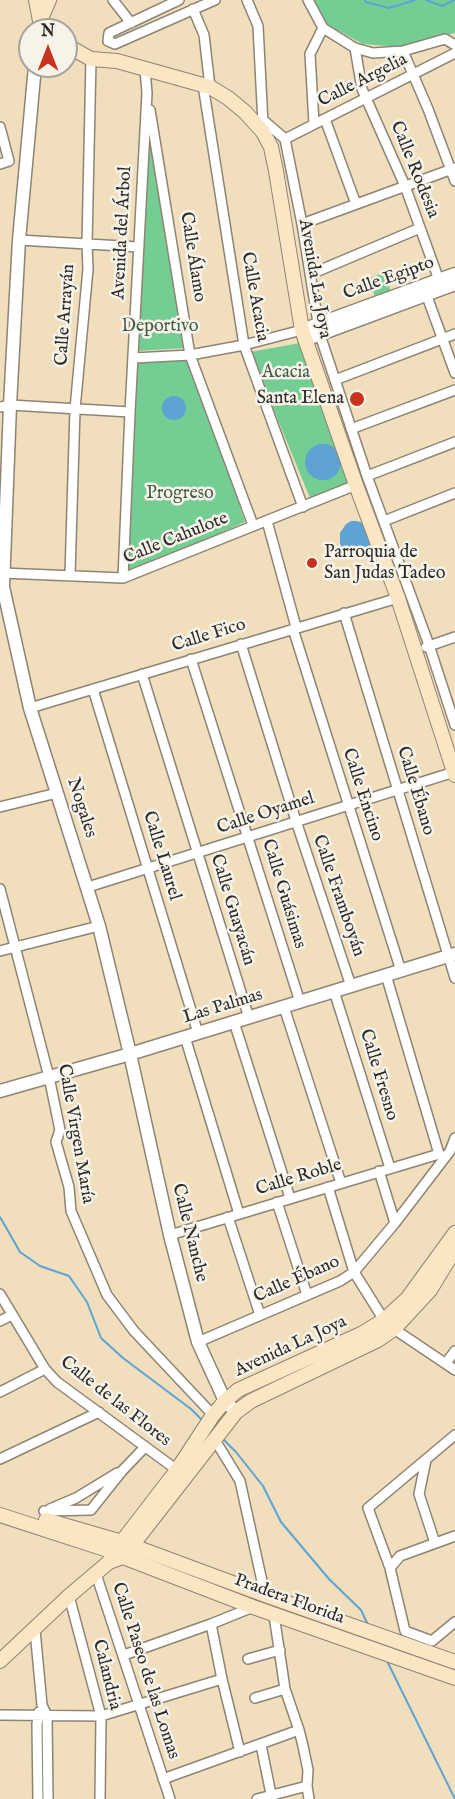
<!DOCTYPE html>
<meta charset="utf-8">
<style>
body{margin:0}
#map{position:relative;width:455px;height:1799px;overflow:hidden;background:#f0debd;font-family:"IM FELL English",serif}
canvas{display:block}
.north{position:absolute;left:18px;top:18px;width:60px;height:60px;box-sizing:border-box;background:#f7f3e8;border:2px solid #a5a39c;border-radius:50%;rotate:0deg;font-size:16px;font-weight:700;line-height:24px;text-align:center;color:#2b2b2b}
.north::after{content:'';display:block;margin:auto;width:21px;height:27px;background:#c8321e;clip-path:polygon(50% 0,100% 100%,50% 72%,0 100%)}
</style>
<div id="map">
<canvas width="455" height="1799"></canvas>
<div class="north">N</div>
</div>
<script>
const context = document.querySelector('canvas').getContext('2d');
context.lineJoin = 'round';
function paint(path, color) { context.fillStyle = color; context.fill(path, 'evenodd'); }
const toPath = rows => new Path2D(rows.map(r => 'M' + r).join(''));
function stroke(path, color, width, dash) { context.strokeStyle = color; context.lineWidth = width; context.lineCap = dash ? 'butt' : 'round'; context.setLineDash(dash || []); context.stroke(path); }
function drawText(font, color, halo, rows, align = 'center') {
  context.font = font + ' "IM FELL English",serif'; context.lineWidth = 5; context.setLineDash([]); context.textBaseline = 'middle'; context.strokeStyle = halo; context.fillStyle = color; for (const [text, x, y, turn = 0] of rows) {
    context.save(); context.translate(x, y); context.rotate((+turn || 0) * Math.PI / 180); context.textAlign = isNaN(turn) ? turn : align; if (halo) context.strokeText(text, 0, 0); context.fillText(text, 0, 0); context.restore();
  }
}
const green = toPath([
 [313,0,455,0,455,33,400,47,363,44,326,24],
 [147,109,186,348,136,351],
 [385,273,391,292,375,297,369,278],
 [300,343,352,481,310,498,250,352],
 [190,360,245,522,124,576,137,361]
]);
const water = toPath([
 '162 408a12 12 0 1 1 24 0a12 12 0 1 1-24 0Z',
 '305 462a18 18 0 1 1 36 0a18 18 0 1 1-36 0Z',
 [351,521,357,521,368,525,372,546,363,554,352,555,343,549,340,544,340,533,346,524]
]);
const stream = toPath([
 [365,0,366,2,389,8,415,0],
 [426,0,442,6,454,0],
 [0,1217,20,1252,40,1266,69,1276,87,1302,101,1338,123,1358,191,1409,203,1421],
 [223,1439,236,1452,263,1486,281,1522,329,1579,361,1610,368,1625],
 [386,1659,455,1799]
]);
const minor = toPath([
 [113,0,131,23],
 [179,0,109,33,108,41,115,44,215,0],
 [247,0,258,26,263,124],
 [308,0,323,28,355,48,373,53,403,51,445,39,455,45],
 [193,9,204,35,210,87],
 [355,48,362,89,405,186,440,283],
 [403,51,428,109,455,181],
 [203,85,244,345,303,507],
 [150,110,190,355,253,525],
 [325,119,356,204],
 [263,120,285,139,302,224,320,335,367,476,429,645,455,725],
 [314,124,310,54,323,28],
 [0,127,9,161,0,164],
 [285,139,455,53],
 [302,224,455,168],
 [19,240,139,247],
 [311,274,420,228],
 [425,291,455,373],
 [134,358,190,355,244,345,302,330],
 [335,380,455,334],
 [0,407,10,405,130,412],
 [351,429,455,390],
 [367,476,455,442],
 [267,521,296,627],
 [384,521,455,493],
 [0,575,2,573,123,578,356,485],
 [70,575,75,409,88,269,87,244,91,59],
 [123,578,130,412,147,93,145,69],
 [344,613,455,978],
 [293,629,401,971],
 [241,644,296,821,351,986],
 [426,647,455,637],
 [191,659,300,1002],
 [142,674,249,1018],
 [93,689,198,1033],
 [30,708,398,598],
 [0,807,57,793],
 [88,887,454,772],
 [0,889,49,1077,60,1130,56,1142,69,1187,71,1211,107,1295,134,1331,213,1415],
 [0,951,99,926],
 [386,975,439,1154,444,1158],
 [334,991,390,1168],
 [284,1007,341,1183],
 [234,1022,290,1198],
 [185,1037,239,1214],
 [379,1171,395,1223],
 [328,1187,354,1272,384,1320],
 [277,1202,307,1295],
 [228,1217,260,1315],
 [170,1235,439,1154],
 [0,1294,45,1369,57,1382,177,1470],
 [0,1321,12,1315],
 [394,1329,455,1370],
 [198,1342,340,1281,354,1272,395,1223,450,1151,455,1138],
 [446,1363,455,1351],
 [0,1392,45,1369],
 [455,1435,368,1508,390,1568,405,1631,432,1641,455,1622],
 [215,1440,240,1481,265,1595],
 [0,1459,99,1412],
 [426,1460,419,1494,435,1543],
 [50,1509,76,1498,117,1473],
 [44,1511,91,1510,122,1471,145,1447],
 [390,1568,400,1556,455,1536],
 [96,1574,170,1799],
 [69,1596,101,1716,100,1799],
 [274,1615,285,1689,299,1730,303,1746,308,1770,307,1786,309,1799],
 [211,1624,222,1679,240,1752],
 [35,1630,42,1705,47,1716,48,1799],
 [124,1655,211,1624,253,1607],
 [248,1659,280,1650],
 [255,1698,285,1689],
 [0,1715,101,1716,222,1679],
 [261,1745,272,1799],
 [163,1779,299,1730],
 [38,1799,37,1724,39,1712],
 [257,1799,307,1786]
]);
const tertiary = toPath([
 [35,66,19,240,10,405,3,587,30,708,99,926,130,1054,170,1235,198,1342,225,1401,231,1407],
 [302,330,455,274],
 [305,340,455,284],
 [0,1091,130,1054,455,954]
]);
const secondary = toPath([
 [36,0,40,21,48,30],
 [40,21,49,0],
 [66,45,91,59,117,61,210,87,228,98,245,112,263,132,271,147,276,171,302,330,356,485,398,598,455,775],
 [0,1515,114,1552,123,1557,253,1607,455,1678],
 [46,1520,122,1542,265,1595,455,1662],
 [109,1562,114,1552,177,1470,213,1415,225,1401,238,1390,363,1333,384,1320,407,1299,455,1233],
 [0,1661,69,1596,109,1562,123,1557,236,1412,251,1401,378,1340,394,1329,430,1290,455,1249]
]);
const markers = [
 [357,399,8,"#c8321e"],
 [312,563,6,"#c8321e"]
];
const streetNames = [
 ["Calle Argelia",363,81,-27],
 ["Calle Rodesia",414,170,68],
 ["Avenida del Árbol",123,233,-87],
 ["Calle Álamo",192,257,81],
 ["Avenida La Joya",314,279,80],
 ["Calle Egipto",389,279,-20],
 ["Calle Acacia",254,297,80],
 ["Calle Arrayán",66,315,-86],
 ["Calle Cahulote",176,539,-22],
 ["Calle Fico",209,636,-17],
 ["Calle Ébano",415,791,73],
 ["Calle Encino",362,795,72],
 ["Nogales",81,808,72],
 ["Calle Oyamel",266,814,-18],
 ["Calle Laurel",161,856,73],
 ["Calle Guásimas",283,894,73],
 ["Calle Framboyán",338,896,71],
 ["Calle Guayacán",232,910,73],
 ["Las Palmas",223,1007,-17],
 ["Calle Fresno",378,1075,73],
 ["Calle Virgen María",75,1134,80],
 ["Calle Roble",299,1178,-17],
 ["Calle Nanche",189,1233,76],
 ["Calle Ébano",297,1280,-24],
 ["Avenida La Joya",291,1347,-25],
 ["Calle de las Flores",115,1402,38],
 ["Pradera Florida",289,1600,20],
 ["Calle Paseo de las Lomas",145,1671,72],
 ["Calandria",106,1675,76]
];
const parkNames = [
 ["Deportivo",160,327],
 ["Acacia",286,373],
 ["Progreso",180,494]
];
const poiNames = [
 ["Santa Elena",344,399],
 ["Parroquia de",324,553,"left"],
 ["San Judas Tadeo",324,574,"left"]
];
paint(green, '#74ce94');
paint(water, '#5da3d3');
stroke(stream, '#5da3d3', 2);
stroke(minor, '#8e8474', 12);
stroke(tertiary, '#8e8474', 15);
stroke(secondary, '#8e8474', 16);
stroke(minor, '#fff', 9);
stroke(tertiary, '#fff', 12);
stroke(secondary, '#fbe6c4', 14);
for (const [x, y, r, color] of markers) { const dot = new Path2D(); dot.arc(x, y, r, 0, 2 * Math.PI); context.fillStyle = color; context.fill(dot); stroke(dot, '#f7f3e8', 2); }
drawText('18px', '#2b2b2b', '#f7f3e8', streetNames);
drawText('18px', '#415c4a', '#f7f3e8', parkNames);
drawText('18px', '#2b2b2b', '#f7f3e8', poiNames, 'right');
</script>
